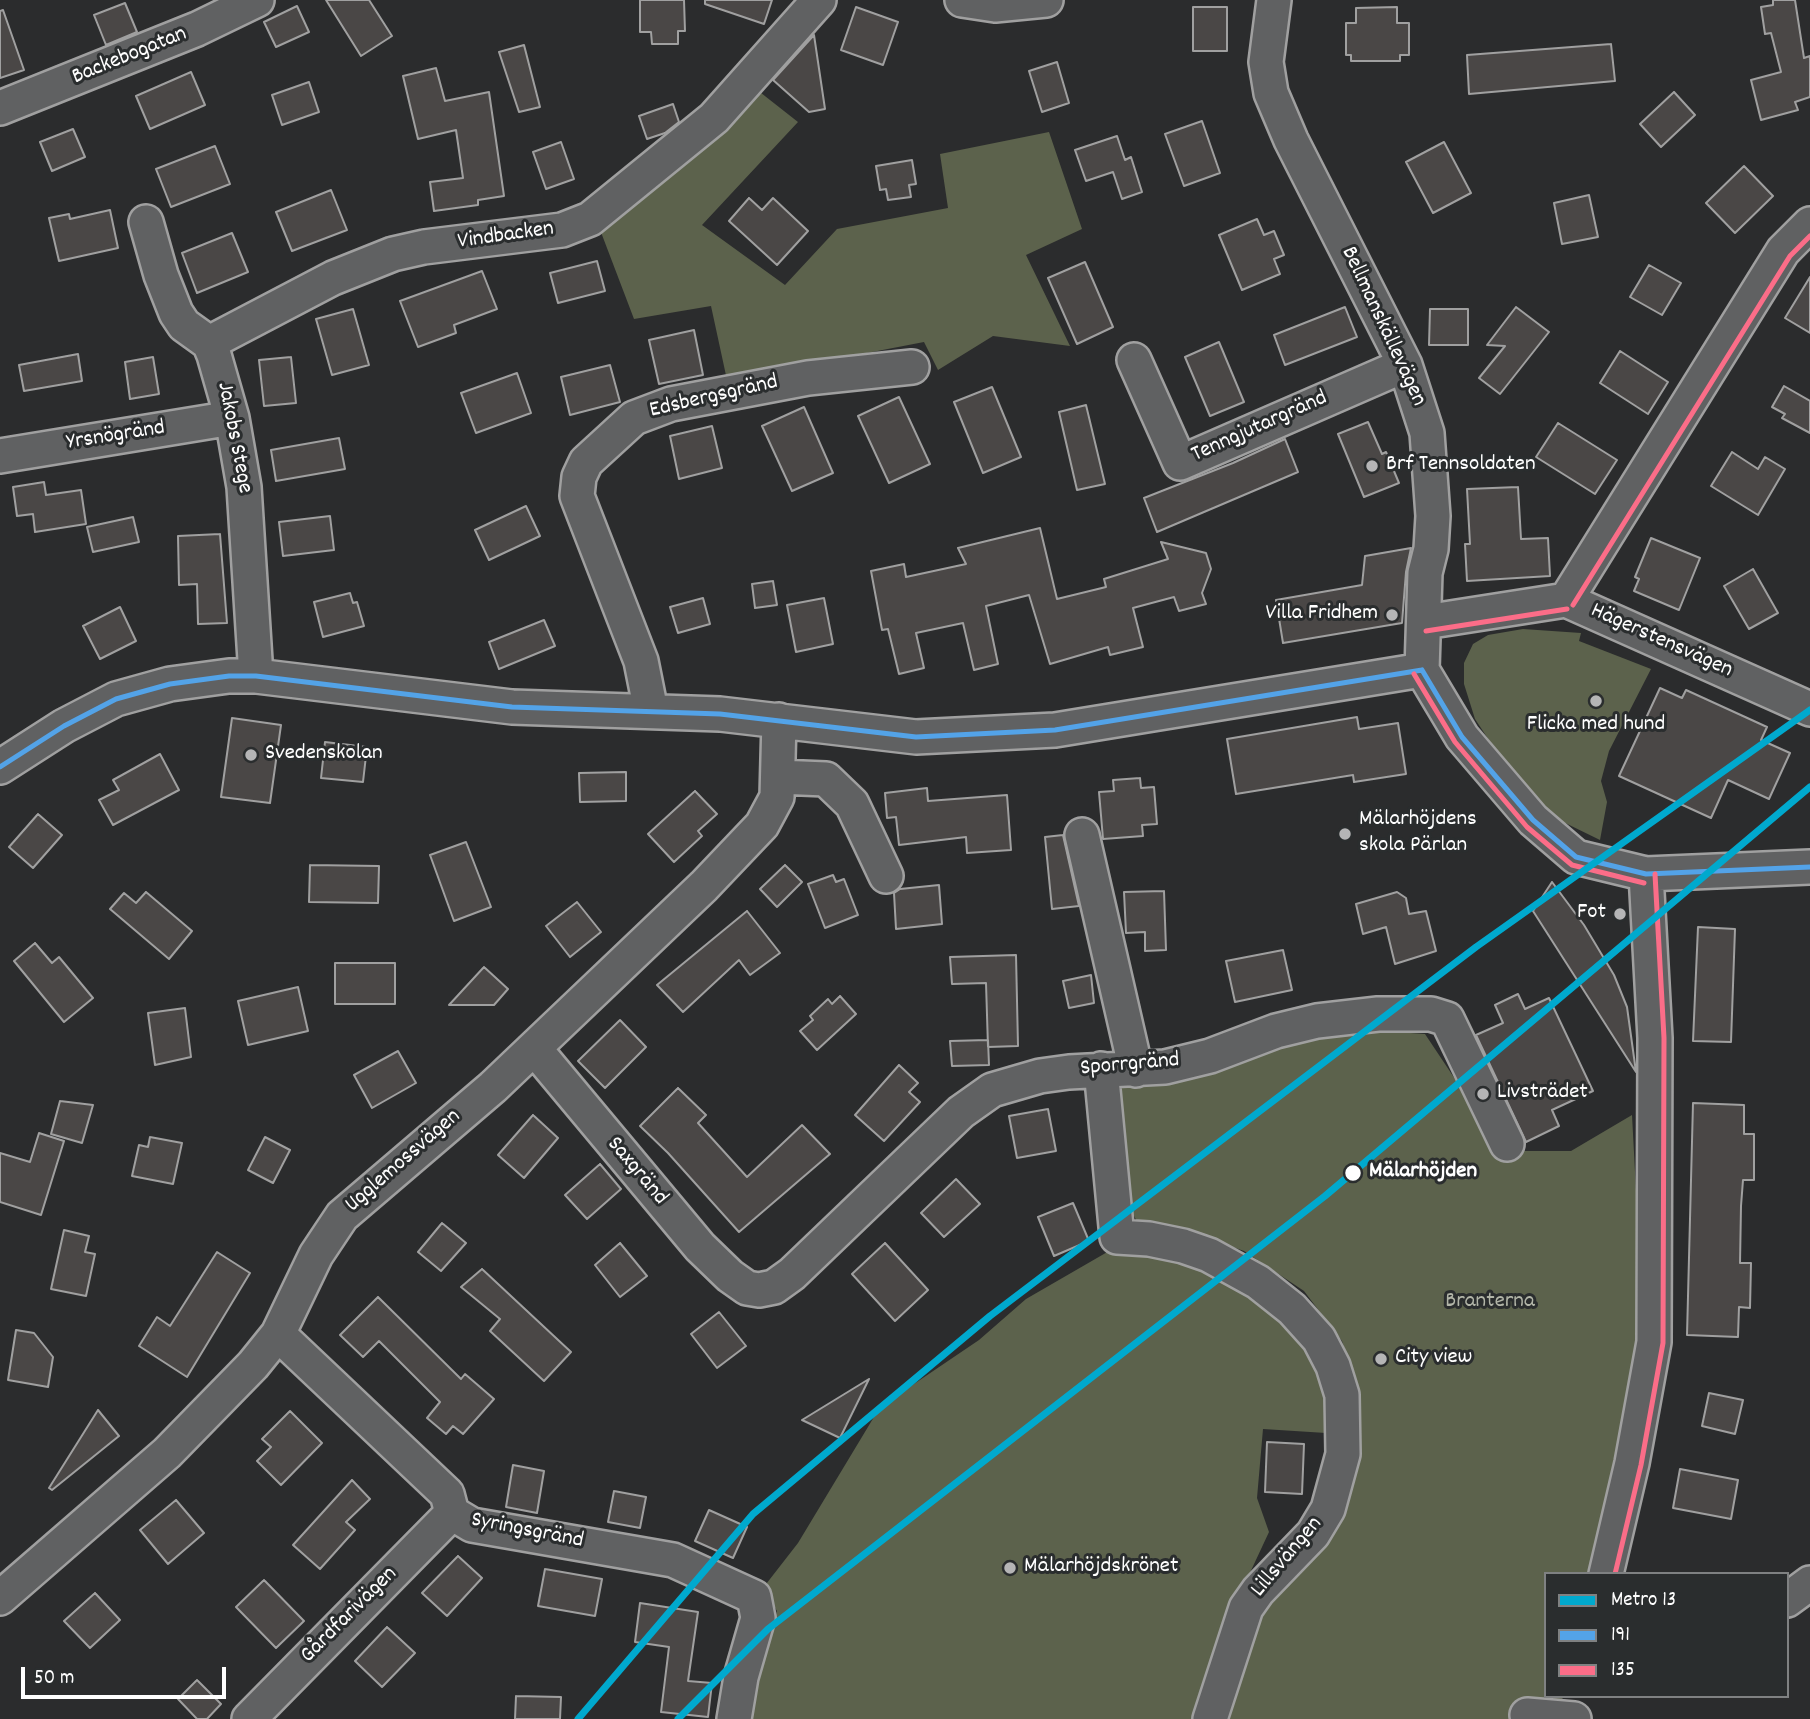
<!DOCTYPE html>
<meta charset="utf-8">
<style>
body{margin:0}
#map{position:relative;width:1810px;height:1719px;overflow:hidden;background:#2b2c2d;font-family:Dekko,sans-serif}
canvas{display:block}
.legend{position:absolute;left:1544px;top:1572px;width:245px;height:126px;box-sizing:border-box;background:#2a2d2e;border:2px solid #7f8182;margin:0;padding:9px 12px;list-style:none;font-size:21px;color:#fff}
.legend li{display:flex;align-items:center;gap:14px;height:35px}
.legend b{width:35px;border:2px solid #7f8182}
.scale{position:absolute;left:21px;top:1667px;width:205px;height:32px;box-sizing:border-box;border:4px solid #fff;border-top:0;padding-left:9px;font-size:21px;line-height:24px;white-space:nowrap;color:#fff;-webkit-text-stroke:5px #2a2d2e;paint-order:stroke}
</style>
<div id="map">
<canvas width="1810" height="1719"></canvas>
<ul class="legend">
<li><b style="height:9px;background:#00a9ce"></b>Metro 13</li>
<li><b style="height:9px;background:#53a3e8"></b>191</li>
<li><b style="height:9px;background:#fb6d88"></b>135</li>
</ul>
<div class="scale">50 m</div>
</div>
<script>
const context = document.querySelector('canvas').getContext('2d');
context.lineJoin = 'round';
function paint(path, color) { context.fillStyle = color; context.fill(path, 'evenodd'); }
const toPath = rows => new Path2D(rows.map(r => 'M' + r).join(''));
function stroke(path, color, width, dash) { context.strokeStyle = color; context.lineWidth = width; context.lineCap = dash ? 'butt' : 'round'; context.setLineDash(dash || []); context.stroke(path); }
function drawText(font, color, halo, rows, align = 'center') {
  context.font = font + ' Dekko,sans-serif'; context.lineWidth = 6; context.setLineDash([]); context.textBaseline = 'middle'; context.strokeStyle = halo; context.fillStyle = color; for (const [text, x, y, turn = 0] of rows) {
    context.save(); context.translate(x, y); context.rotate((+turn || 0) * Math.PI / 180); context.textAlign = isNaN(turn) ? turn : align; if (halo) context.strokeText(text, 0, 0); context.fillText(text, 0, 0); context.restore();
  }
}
const green = toPath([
 [756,89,798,122,702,225,785,285,837,229,948,208,940,154,1049,132,1082,229,1026,255,1070,346,993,336,938,370,924,342,727,380,711,306,634,319,599,227],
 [1523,629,1581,633,1579,641,1651,669,1609,751,1601,781,1607,802,1600,840,1555,818,1516,781,1475,719,1464,684,1464,663,1473,644,1488,635],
 [1353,1029,1425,1034,1503,1151,1571,1151,1632,1115,1642,1304,1635,1395,1591,1574,1546,1574,1546,1696,1563,1696,1558,1719,1223,1719,1259,1610,1357,1430,1357,1385,1342,1341,1304,1291,1244,1251,1190,1232,1137,1222,1127,1201,1118,1090,1128,1078],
 [1116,1247,1194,1259,1240,1284,1292,1328,1314,1358,1331,1396,1326,1433,1263,1429,1257,1498,1269,1532,1234,1607,1198,1719,749,1719,777,1611,763,1588,798,1543,880,1407,979,1340,1026,1299]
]);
const building = toPath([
 [326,0,369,0,392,36,361,56,326,0],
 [640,0,684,0,685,31,678,31,678,44,652,44,651,32,640,32,640,0],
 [705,0,772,0,764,24,705,4,705,0],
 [1773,0,1795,0,1804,58,1810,56,1810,97,1795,102,1798,110,1761,120,1751,80,1781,72,1771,33,1765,34,1761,7,1773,5,1773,0],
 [125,3,137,32,106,45,94,15,125,3],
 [297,6,309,32,276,47,264,22,297,6],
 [856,7,898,22,883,65,841,50,856,7],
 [1193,7,1227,7,1227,51,1193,51,1193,7],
 [1397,7,1397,23,1409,23,1409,55,1400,55,1400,61,1351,61,1351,55,1346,55,1346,23,1356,23,1356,8,1397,7],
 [3,10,24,70,0,78,0,11,3,10],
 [814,35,825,109,809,112,773,80,814,35],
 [1611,44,1615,81,1469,94,1467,55,1611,44],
 [524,45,540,107,519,112,499,52,524,45],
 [1057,62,1069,103,1042,112,1029,71,1057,62],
 [436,68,445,101,489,92,504,196,478,200,478,205,434,211,430,182,463,178,456,130,418,139,403,76,436,68],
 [191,72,205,105,150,129,136,96,191,72],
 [309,82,319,112,282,125,272,95,309,82],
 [1674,92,1695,115,1661,147,1640,124,1674,92],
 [673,104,679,122,665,133,647,139,639,116,673,104],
 [1202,121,1220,173,1184,186,1165,134,1202,121],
 [73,129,85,157,52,171,40,142,73,129],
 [1117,136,1125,160,1131,157,1142,192,1122,199,1113,172,1086,181,1075,150,1117,136],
 [561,142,574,179,546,189,533,152,561,142],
 [1444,142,1471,193,1433,213,1406,162,1444,142],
 [215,146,230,184,171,207,156,169,215,146],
 [912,160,916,184,909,185,911,197,888,200,886,189,880,190,876,166,912,160],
 [1744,166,1773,196,1735,233,1706,203,1744,166],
 [331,190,347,230,292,251,276,212,331,190],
 [1589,195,1598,237,1562,244,1554,203,1589,195],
 [749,198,762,210,773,198,808,231,777,265,729,221,749,198],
 [110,210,118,248,59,261,49,218,69,214,70,219,110,210],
 [1257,219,1264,235,1274,231,1284,255,1274,259,1280,274,1242,290,1219,235,1257,219],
 [232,233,248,272,197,293,182,253,232,233],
 [597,261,605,291,558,303,550,273,597,261],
 [1085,262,1113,327,1077,344,1048,278,1085,262],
 [1649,265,1681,283,1662,315,1630,297,1649,265],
 [482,271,497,309,454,325,456,333,418,347,400,301,482,271],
 [1810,277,1810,333,1785,318,1810,277],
 [1345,307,1357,337,1285,365,1274,335,1345,307],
 [1516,307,1549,332,1500,394,1479,378,1505,346,1487,345,1516,307],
 [353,309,369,365,332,375,316,319,353,309],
 [1430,309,1468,309,1468,345,1429,345,1430,309],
 [694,330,703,375,659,384,649,340,694,330],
 [1219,342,1244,402,1210,416,1185,357,1219,342],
 [1620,351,1668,382,1648,414,1600,383,1620,351],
 [78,354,82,381,24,391,19,365,78,354],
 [153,357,159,394,130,399,125,362,153,357],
 [291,357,296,403,264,406,259,360,291,357],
 [610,365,620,402,570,415,561,377,610,365],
 [517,373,531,413,476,433,461,393,517,373],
 [1784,386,1810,401,1810,433,1782,418,1785,414,1772,407,1784,386],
 [992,387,1021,457,983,473,954,402,992,387],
 [899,397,930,464,889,483,858,416,899,397],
 [1086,405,1105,484,1077,490,1059,412,1086,405],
 [804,407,833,473,792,491,762,426,804,407],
 [1368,422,1382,454,1386,452,1399,483,1364,497,1338,434,1368,422],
 [1558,423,1617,460,1595,494,1536,457,1558,423],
 [712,426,722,468,679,479,670,436,712,426],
 [339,438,345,469,276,481,271,450,339,438],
 [1285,439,1298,472,1157,532,1144,498,1233,463,1285,439],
 [1732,452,1758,469,1765,457,1785,469,1758,515,1711,486,1732,452],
 [44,482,46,495,81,490,86,524,35,532,33,514,17,516,13,487,44,482],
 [1518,487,1521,539,1548,538,1550,576,1467,581,1465,544,1470,544,1467,489,1518,487],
 [526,506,540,536,489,560,475,530,526,506],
 [330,516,334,550,283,556,279,522,330,516],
 [133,517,139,542,93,552,87,527,133,517],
 [1040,528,1057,599,1106,587,1104,579,1168,559,1161,542,1206,553,1211,569,1202,593,1206,604,1179,611,1174,597,1133,608,1143,647,1110,655,1108,647,1050,664,1029,595,986,606,998,664,974,670,963,623,916,633,924,668,899,674,888,629,882,630,871,571,904,564,906,577,966,564,958,548,1040,528],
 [220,534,227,623,198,624,197,584,179,585,178,536,220,534],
 [1651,538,1700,558,1679,610,1634,591,1639,579,1635,577,1651,538],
 [1411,548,1406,572,1402,623,1283,643,1276,600,1362,585,1365,556,1411,548],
 [1753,569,1778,613,1749,629,1724,586,1753,569],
 [773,581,777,605,755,608,752,584,773,581],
 [350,593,353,603,357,602,364,626,323,637,314,602,350,593],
 [703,598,710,624,678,633,670,607,703,598],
 [824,598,833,644,796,652,787,605,824,598],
 [120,607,136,641,100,659,83,626,120,607],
 [544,620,555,646,499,669,489,642,544,620],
 [1660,688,1682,698,1686,690,1767,727,1761,740,1790,753,1769,799,1728,780,1711,818,1619,776,1660,688],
 [1357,717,1359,729,1398,723,1406,774,1354,782,1353,775,1236,794,1227,739,1357,717],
 [232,718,281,725,270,803,221,797,232,718],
 [325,742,367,747,363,782,321,778,325,742],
 [160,754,179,790,113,825,99,800,119,790,113,780,160,754],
 [626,772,626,801,580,802,579,773,626,772],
 [1140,778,1141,788,1154,787,1157,824,1142,825,1143,836,1103,839,1099,792,1114,791,1113,780,1140,778],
 [927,788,928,801,1007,795,1011,850,967,853,966,837,899,845,896,817,887,818,885,793,927,788],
 [695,791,717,814,698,831,702,836,674,862,648,834,695,791],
 [38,814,62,835,33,868,9,847,38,814],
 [1063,835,1079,906,1052,909,1045,837,1063,835],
 [466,842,491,907,454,921,430,855,466,842],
 [310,865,379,866,378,903,309,902,310,865],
 [785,865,802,882,777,907,760,889,785,865],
 [833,875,836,882,844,879,858,915,825,928,808,884,833,875],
 [1552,882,1584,925,1614,975,1627,1007,1636,1072,1533,911,1552,882],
 [939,885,942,924,896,929,894,893,900,889,939,885],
 [1164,891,1166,950,1145,951,1145,932,1126,933,1124,892,1164,891],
 [146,892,192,931,169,959,110,909,124,893,136,903,146,892],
 [1397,892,1406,898,1409,914,1426,911,1436,951,1395,964,1386,927,1363,934,1356,904,1397,892],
 [577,902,601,932,570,957,546,926,577,902],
 [747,911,780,953,750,975,739,960,683,1012,657,985,747,911],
 [1698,927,1735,929,1731,1042,1693,1041,1698,927],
 [35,943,52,963,59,957,93,998,64,1022,14,961,35,943],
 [1283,950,1292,990,1235,1002,1226,961,1283,950],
 [1016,955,1018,1046,988,1047,986,983,952,984,950,957,1016,955],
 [335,963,395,963,395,1004,335,1004,335,963],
 [484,967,508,989,494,1005,449,1005,484,967],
 [1091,975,1094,1003,1069,1008,1063,981,1091,975],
 [298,987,308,1031,248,1045,238,1001,298,987],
 [1518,994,1525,1009,1549,998,1593,1091,1552,1110,1559,1126,1526,1142,1476,1035,1503,1023,1495,1005,1518,994],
 [840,996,856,1014,817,1050,800,1031,813,1020,810,1016,828,999,832,1004,840,996],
 [185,1008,191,1057,155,1065,148,1013,185,1008],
 [620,1020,646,1047,605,1088,578,1061,620,1020],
 [988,1040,989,1065,952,1066,950,1041,988,1040],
 [398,1051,416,1083,372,1108,354,1075,398,1051],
 [899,1065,918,1083,909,1092,920,1102,884,1141,855,1115,899,1065],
 [678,1088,706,1115,698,1123,747,1177,802,1125,830,1154,739,1232,668,1153,640,1126,678,1088],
 [60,1101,93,1105,82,1143,51,1134,60,1101],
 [1693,1103,1744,1105,1744,1134,1754,1134,1754,1180,1743,1180,1741,1206,1740,1263,1751,1263,1750,1308,1739,1307,1738,1337,1687,1335,1693,1103],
 [1048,1109,1056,1151,1017,1158,1009,1116,1048,1109],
 [533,1115,558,1138,524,1178,498,1155,533,1115],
 [39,1133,64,1141,41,1215,0,1202,0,1153,30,1162,39,1133],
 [150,1137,182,1143,173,1184,132,1176,139,1145,148,1147,150,1137],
 [265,1137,290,1150,273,1183,248,1170,265,1137],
 [600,1164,621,1189,587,1219,565,1195,600,1164],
 [956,1179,980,1204,944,1237,921,1213,956,1179],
 [1073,1203,1089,1241,1054,1256,1038,1217,1073,1203],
 [442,1223,466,1243,441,1271,418,1252,442,1223],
 [64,1230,89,1236,85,1252,95,1254,86,1296,51,1289,64,1230],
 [620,1243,647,1276,620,1297,595,1265,620,1243],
 [885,1243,928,1290,895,1321,852,1274,885,1243],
 [217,1252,250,1273,187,1377,139,1346,157,1317,170,1326,217,1252],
 [482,1269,571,1352,544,1381,490,1331,500,1319,461,1287,482,1269],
 [378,1297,461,1379,465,1374,494,1399,463,1434,453,1426,446,1434,427,1418,440,1402,379,1341,363,1357,340,1335,378,1297],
 [719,1312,746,1346,717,1368,691,1334,719,1312],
 [16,1330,34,1333,53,1357,48,1387,8,1380,16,1330],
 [869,1379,840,1438,802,1420,869,1379],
 [1709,1393,1743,1400,1735,1434,1702,1426,1709,1393],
 [98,1410,119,1436,52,1490,49,1488,98,1410],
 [290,1411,322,1443,281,1485,257,1461,271,1447,262,1439,290,1411],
 [1267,1442,1304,1444,1302,1494,1265,1492,1267,1442],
 [513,1465,544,1471,537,1513,506,1507,513,1465],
 [1680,1469,1738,1480,1731,1519,1673,1508,1680,1469],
 [352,1480,370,1499,346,1522,355,1530,320,1569,293,1545,352,1480],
 [614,1491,646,1497,640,1528,608,1522,614,1491],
 [176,1500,204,1533,168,1564,140,1530,176,1500],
 [709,1510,747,1527,733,1558,695,1541,709,1510],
 [458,1556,482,1578,447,1616,422,1593,458,1556],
 [545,1569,602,1579,595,1616,538,1606,545,1569],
 [264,1580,304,1621,276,1648,236,1607,264,1580],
 [95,1593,120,1620,90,1648,64,1621,95,1593],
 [640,1603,698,1612,688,1681,712,1683,708,1717,661,1712,669,1647,635,1642,640,1603],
 [387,1627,415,1653,382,1687,355,1661,387,1627],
 [197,1680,221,1704,207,1719,197,1719,178,1699,197,1680],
 [516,1696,561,1697,560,1719,515,1719,516,1696]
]);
const minor = toPath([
 [962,0,995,5,1046,0],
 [1274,0,1266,62,1271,93,1291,140,1405,365,1427,433,1433,516,1431,549,1425,573,1422,670],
 [0,108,197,29,257,0],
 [146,222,161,275,176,313,184,325,209,343,214,355,232,418,244,487,256,676],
 [209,343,333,278,393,254,424,247,562,230,590,219,714,118,819,0],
 [1134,360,1180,463,1405,365],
 [0,456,232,418],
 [1566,600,1783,251,1810,224],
 [1425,622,1566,600,1810,709],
 [1422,670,1462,737,1533,820,1576,857,1646,874,1810,867],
 [651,711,641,661,577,496,579,477,586,462,634,418,671,404,808,378,912,367],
 [0,767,64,726,116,699,170,684,229,676,256,676,512,707,720,714,916,737,1055,730,1422,670],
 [778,777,826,779,852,804,886,876],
 [1082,835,1136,1070],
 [534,1048,700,1247,730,1276,747,1288,759,1290,774,1287,792,1274,961,1112,992,1090,1040,1076,1069,1072,1165,1067,1210,1056,1276,1031,1317,1021,1378,1014,1431,1014,1447,1019,1507,1144],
 [1101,1069,1117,1237,1149,1239,1183,1246,1209,1255,1258,1282,1292,1309,1319,1339,1333,1366,1342,1395,1343,1454,1328,1509,1313,1534,1258,1591,1246,1608,1210,1719],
 [278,1334,447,1494,452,1513,472,1525,673,1560,754,1597,758,1618,741,1677,734,1719],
 [1606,1574,1632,1463,1654,1342,1655,1038,1646,874],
 [0,1598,167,1453,253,1365,278,1334,316,1255,342,1216,493,1087,704,886,762,825,777,797,779,720],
 [1787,1600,1810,1583],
 [1527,1715,1574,1719],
 [249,1719,452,1513]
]);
const bus1 = toPath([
 [1422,670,1462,737,1533,820,1576,857,1646,874,1810,867],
 [0,767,64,726,116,699,170,684,229,676,256,676,512,707,720,714,916,737,1055,730,1422,670]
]);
const bus2 = toPath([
 [1573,605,1790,256,1810,236],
 [1426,631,1567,609],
 [1414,674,1455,742,1527,827,1572,865,1644,883],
 [1615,1574,1641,1465,1663,1343,1664,1038,1655,874]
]);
const metro1 = toPath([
 [578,1719,753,1514,990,1316,1476,947,1810,710],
 [678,1719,768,1629,1325,1196,1810,787]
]);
const markers = [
 [1372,466,7,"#b5b5b6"],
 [1392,615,7,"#b5b5b6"],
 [1596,701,7,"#b5b5b6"],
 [251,755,7,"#b5b5b6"],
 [1345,834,7,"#b5b5b6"],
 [1620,914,7,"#b5b5b6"],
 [1483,1094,7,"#b5b5b6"],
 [1353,1173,9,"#fff"],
 [1381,1359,7,"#b5b5b6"],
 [1010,1568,7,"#b5b5b6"]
];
const streetNames = [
 ["Backebogatan",130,57,-22],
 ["Vindbacken",506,237,-8],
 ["Bellmanskällevägen",1382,327,65],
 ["Edsbergsgränd",714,398,-13],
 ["Tenngjutargränd",1260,428,-24],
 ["Yrsnögränd",116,437,-9],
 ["Jakobs Stege",233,438,79],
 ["Hägerstensvägen",1661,642,24],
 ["Sporrgränd",1130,1066,-5],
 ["Ugglemossvägen",404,1162,-41],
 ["Saxgränd",636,1172,50],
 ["Syringsgränd",527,1532,11],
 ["Lillsvängen",1288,1558,-50],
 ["Gårdfarivägen",350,1616,-45]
];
const poiNames = [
 ["Brf Tennsoldaten",1386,466],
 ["Villa Fridhem",1378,615,"right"],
 ["Flicka med hund",1596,726,"center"],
 ["Svedenskolan",265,755],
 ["Mälarhöjdens",1359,821],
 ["skola Pärlan",1359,847],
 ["Fot",1606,914,"right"],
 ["Livsträdet",1497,1094],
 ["City view",1395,1359],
 ["Mälarhöjdskrönet",1024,1568]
];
const stopNames = [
 ["Mälarhöjden",1369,1173]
];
const parkNames = [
 ["Branterna",1490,1303]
];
paint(green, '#5c624c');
paint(building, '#4a4746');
stroke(building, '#a0a0a0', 2);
stroke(minor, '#a0a0a0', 38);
stroke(minor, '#606162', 33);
stroke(bus1, '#53a3e8', 5);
stroke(bus2, '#fb6d88', 5);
stroke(metro1, '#00a9ce', 7);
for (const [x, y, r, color] of markers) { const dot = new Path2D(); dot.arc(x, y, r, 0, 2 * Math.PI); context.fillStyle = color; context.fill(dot); stroke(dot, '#2a2d2e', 2.5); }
drawText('23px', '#fff', '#2a2d2e', streetNames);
drawText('23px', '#fff', '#2a2d2e', poiNames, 'left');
drawText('bold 23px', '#fff', '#2a2d2e', stopNames, 'left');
drawText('23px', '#b2b5a8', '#2a2d2e', parkNames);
</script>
